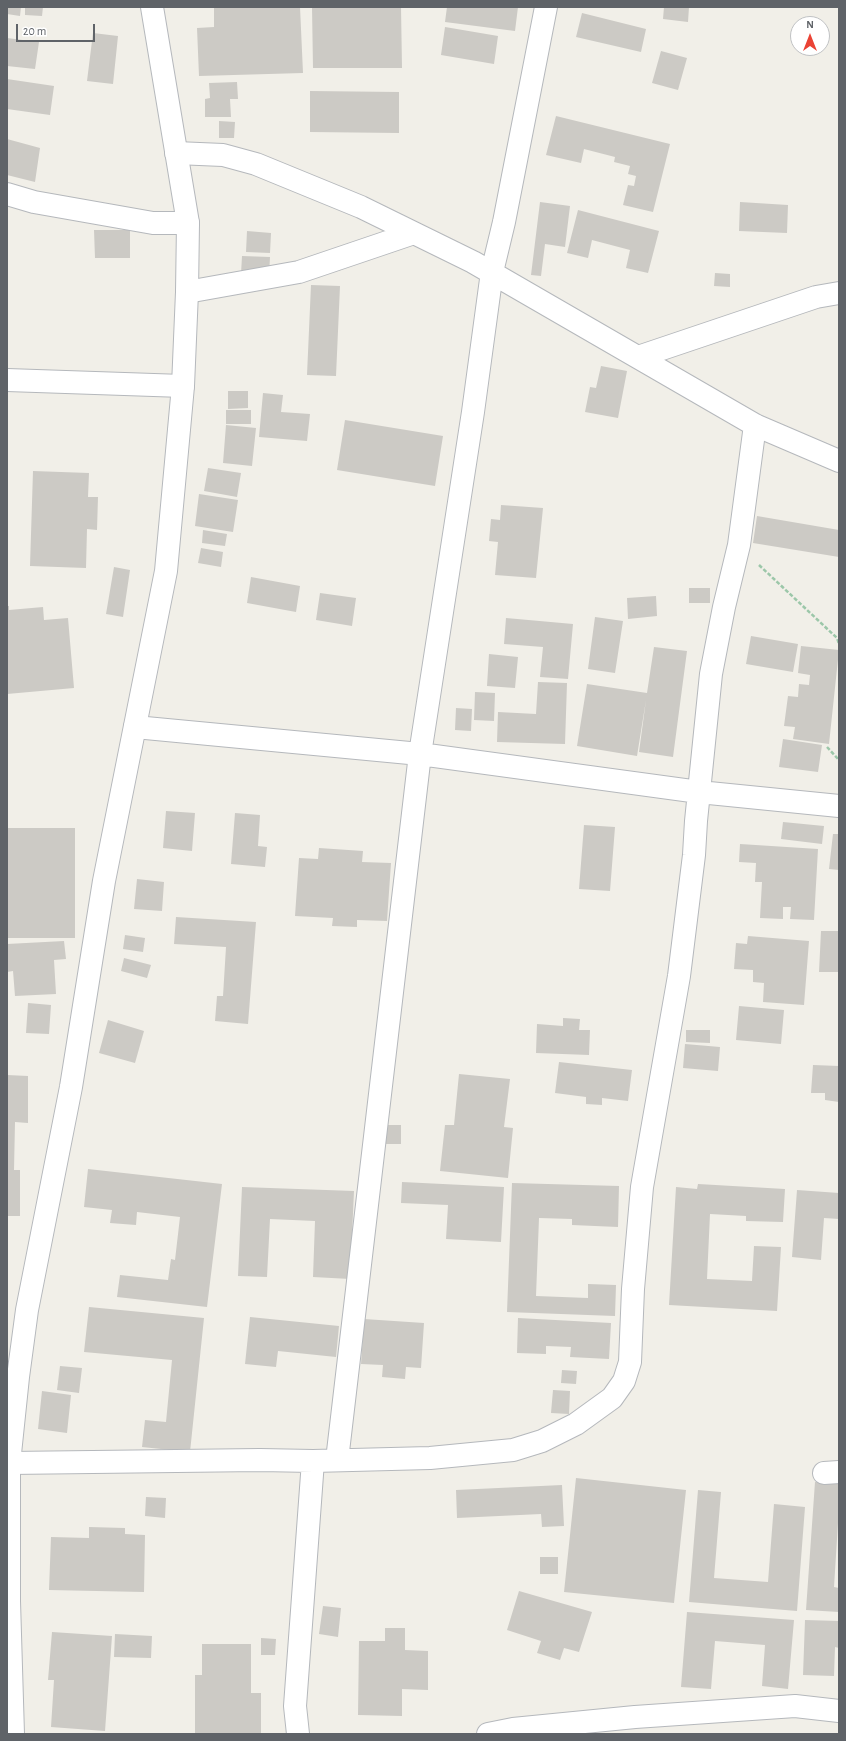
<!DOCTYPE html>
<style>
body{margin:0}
#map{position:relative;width:846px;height:1741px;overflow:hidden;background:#f1efe8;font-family:"Alegreya Sans",sans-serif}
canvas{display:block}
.frame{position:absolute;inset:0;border:8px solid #5f6368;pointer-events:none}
.north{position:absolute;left:790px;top:16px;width:40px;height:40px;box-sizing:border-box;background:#fff;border:1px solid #bfc1c3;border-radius:50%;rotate:0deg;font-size:11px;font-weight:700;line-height:16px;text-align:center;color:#5f6368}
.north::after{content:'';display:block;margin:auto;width:14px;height:18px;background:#ea4335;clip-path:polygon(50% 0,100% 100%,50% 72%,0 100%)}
.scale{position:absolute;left:16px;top:24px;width:79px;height:18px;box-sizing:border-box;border:2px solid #5f6368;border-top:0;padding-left:5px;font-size:12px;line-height:14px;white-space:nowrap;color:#5f6368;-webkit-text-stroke:3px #fff;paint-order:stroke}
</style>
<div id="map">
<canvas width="846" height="1741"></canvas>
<div class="frame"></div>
<div class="north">N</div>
<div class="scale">20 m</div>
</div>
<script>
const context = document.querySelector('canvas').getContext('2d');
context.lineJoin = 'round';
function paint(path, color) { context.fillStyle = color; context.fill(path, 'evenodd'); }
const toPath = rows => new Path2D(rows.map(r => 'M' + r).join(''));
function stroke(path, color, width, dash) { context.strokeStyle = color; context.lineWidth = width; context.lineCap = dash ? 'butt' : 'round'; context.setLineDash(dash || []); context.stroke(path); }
const building = toPath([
 [7,7,21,7,20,16,7,14],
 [25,7,43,7,42,16,25,15],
 [214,7,300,7,303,73,199,76,197,28,214,27],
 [312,7,401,7,402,68,313,68],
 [447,7,518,7,515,31,445,22],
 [664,7,689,7,688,22,663,19],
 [582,13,646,29,641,52,576,37],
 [445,27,498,36,494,64,441,55],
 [93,33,118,36,113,84,87,81],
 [7,38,39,42,35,69,7,66],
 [661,51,687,58,678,90,652,83],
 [7,79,54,86,50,115,7,109],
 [237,82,238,99,230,99,231,117,205,117,205,99,210,98,209,83],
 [310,91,399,92,399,133,310,132],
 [556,116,670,144,653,212,623,205,628,185,634,186,636,176,628,174,630,166,614,162,615,157,584,149,581,163,546,155],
 [219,121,235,122,234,138,219,138],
 [7,139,40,148,35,182,7,175],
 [540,202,570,206,565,247,545,244,541,276,531,275],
 [740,202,788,205,787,233,739,231],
 [578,210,659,231,648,273,626,268,630,250,592,240,588,258,567,253],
 [94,230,130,230,130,258,95,258],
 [247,231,271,233,270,253,246,252],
 [242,256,270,257,269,276,241,274],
 [715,273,730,274,730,287,714,286],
 [311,285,340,286,336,376,307,375],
 [601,366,627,371,618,418,585,412,590,387,596,388],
 [228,391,248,391,248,408,228,409],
 [263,393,283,395,281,412,310,414,307,441,259,437],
 [226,410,251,410,251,424,226,424],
 [345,420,443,436,435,486,337,470],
 [226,425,256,428,252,466,223,463],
 [208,468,241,473,237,497,204,491],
 [33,471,89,473,88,497,98,497,97,530,87,529,86,568,30,566],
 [199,494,238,500,233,532,195,526],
 [501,505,543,508,536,578,495,575,498,542,489,541,491,519,500,520],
 [757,516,839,530,839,557,753,543],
 [203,530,227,534,225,546,202,543],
 [201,548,223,552,221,567,198,563],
 [114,567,130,570,123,617,106,614],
 [251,577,300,586,296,612,247,603],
 [689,588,710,588,710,603,689,603],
 [320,593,356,598,352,626,316,620],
 [656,596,657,616,628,619,627,598],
 [7,606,9,606,9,610,43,607,44,620,68,618,74,688,7,694],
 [595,617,623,621,615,673,588,669],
 [506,618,573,624,568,679,540,677,543,647,504,644],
 [751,636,798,644,793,672,746,664],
 [801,646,839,650,829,744,793,739,795,727,784,726,788,696,798,697,799,684,809,685,810,675,798,673],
 [654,647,687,651,673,757,639,752,646,700,637,756,577,746,587,684,647,693],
 [489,654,518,657,515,688,487,686],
 [538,682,567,683,565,744,497,742,498,712,536,714],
 [475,692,495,693,494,721,474,720],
 [456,708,472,709,471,731,455,730],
 [783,739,822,745,818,772,779,767],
 [166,811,195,813,192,851,163,848],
 [235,813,260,815,258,846,267,847,265,867,231,864],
 [783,822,824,826,822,844,781,839],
 [584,825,615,827,610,891,579,889],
 [7,828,75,828,75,938,7,938],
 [833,834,839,834,839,870,829,869],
 [740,844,818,849,814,920,790,919,791,907,783,907,783,919,760,918,762,882,755,882,756,863,739,862],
 [319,848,363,851,362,862,391,863,387,921,357,920,357,927,332,926,333,918,295,916,299,858,318,859],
 [137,879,164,882,162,911,134,909],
 [176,917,256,922,248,1024,215,1021,217,996,223,996,226,947,174,944],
 [821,931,839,931,839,972,819,972],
 [125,935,145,938,143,952,123,949],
 [748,936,809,941,804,1005,763,1002,764,983,753,982,753,970,734,969,736,943,747,944],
 [64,941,66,959,54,960,56,994,15,996,13,971,7,972,7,944],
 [124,958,151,965,147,978,121,971],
 [28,1003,51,1005,49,1034,26,1033],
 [739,1006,784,1010,781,1044,736,1040],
 [563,1018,580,1019,579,1030,590,1030,589,1055,536,1053,537,1024,563,1026],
 [108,1020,144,1031,135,1063,99,1053],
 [686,1030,710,1030,710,1043,686,1042],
 [685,1044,720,1047,718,1071,683,1068],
 [559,1062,632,1070,628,1101,602,1098,602,1105,586,1104,586,1097,555,1093],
 [813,1065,839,1066,839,1102,825,1100,825,1093,811,1093],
 [459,1074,510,1079,504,1127,513,1128,508,1178,440,1171,445,1125,454,1125],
 [7,1075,28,1076,28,1123,15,1122,14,1170,20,1170,20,1216,7,1216],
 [383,1125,401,1125,401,1144,383,1144],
 [88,1169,222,1184,207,1307,117,1297,120,1275,168,1280,171,1259,175,1260,180,1217,137,1212,136,1225,110,1223,112,1210,84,1207],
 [402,1182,504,1187,501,1242,446,1239,448,1205,401,1203],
 [512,1183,619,1186,618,1227,572,1225,572,1219,539,1218,536,1296,588,1298,588,1284,616,1285,615,1316,507,1312],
 [698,1184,785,1189,783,1222,746,1221,746,1216,710,1214,707,1279,752,1281,754,1246,781,1247,777,1311,669,1305,676,1187,697,1189],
 [242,1187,354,1191,350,1279,313,1277,315,1221,270,1219,267,1277,238,1276],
 [797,1190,839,1193,839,1219,824,1218,821,1260,792,1257],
 [89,1307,204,1318,190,1452,142,1447,145,1420,166,1422,172,1360,84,1352],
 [250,1317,339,1326,336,1357,278,1351,276,1367,245,1364],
 [518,1318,611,1323,609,1359,570,1357,571,1347,546,1346,546,1354,517,1353],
 [364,1319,424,1323,421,1368,406,1367,405,1379,382,1377,383,1365,361,1364],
 [60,1366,82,1368,79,1393,57,1390],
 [562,1370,577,1371,576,1384,561,1383],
 [553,1390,570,1391,569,1414,551,1413],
 [42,1391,71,1395,67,1433,38,1429],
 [576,1478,686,1490,674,1603,564,1592],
 [815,1482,839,1483,839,1507,834,1587,839,1588,839,1612,806,1610],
 [562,1485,564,1526,542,1527,541,1514,457,1518,456,1490],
 [698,1490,721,1492,714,1578,768,1582,774,1504,805,1507,797,1611,689,1602],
 [146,1497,166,1498,165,1518,145,1516],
 [89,1527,125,1528,125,1534,145,1535,144,1592,49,1590,51,1537,89,1538],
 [540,1557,558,1557,558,1574,540,1574],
 [519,1591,592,1612,579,1652,564,1648,560,1660,537,1653,541,1641,507,1630],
 [323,1606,341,1608,338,1637,319,1634],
 [687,1612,794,1620,788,1689,762,1686,765,1645,715,1641,711,1689,681,1687],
 [805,1620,839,1621,839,1648,835,1647,834,1676,803,1675],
 [385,1628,405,1628,405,1650,428,1651,428,1690,402,1689,402,1716,358,1715,359,1641,385,1641],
 [52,1632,112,1636,105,1731,51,1727,54,1680,48,1680],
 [115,1634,152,1636,151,1658,114,1657],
 [261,1638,276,1639,275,1655,261,1655],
 [202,1644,251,1644,251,1693,261,1693,261,1734,195,1734,195,1675,202,1675]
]);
const path = toPath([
 [759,565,837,638,839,644],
 [827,747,839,760]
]);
const minor = toPath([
 [176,153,223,155,256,164,361,207,473,262,755,425,839,461],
 [7,194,34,202,153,223,188,223],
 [187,292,299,272,414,233],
 [638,357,816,297,839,293],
 [7,380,183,386],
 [135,727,420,754,699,792,839,806],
 [337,1460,420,754,473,412,492,272,504,222,546,7],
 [9,1463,260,1460,313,1461,430,1458,513,1450,542,1441,576,1424,612,1398,624,1381,630,1362,633,1289,642,1187,679,976,694,855,696,821,711,674,724,607,739,545,755,425],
 [824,1473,839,1472],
 [298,1734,295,1706,313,1461],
 [488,1734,513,1729,635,1717,795,1706,839,1711]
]);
const tertiary = toPath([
 [13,1734,9,1601,9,1463,18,1377,27,1310,71,1087,104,881,166,571,183,386,187,292,188,223,152,7]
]);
paint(building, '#cccac5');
stroke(minor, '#b5b8bc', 24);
stroke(tertiary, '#b5b8bc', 24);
stroke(path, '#9cc7a9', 2.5, [4, 2]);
stroke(minor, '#fff', 22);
stroke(tertiary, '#fff', 22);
</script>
